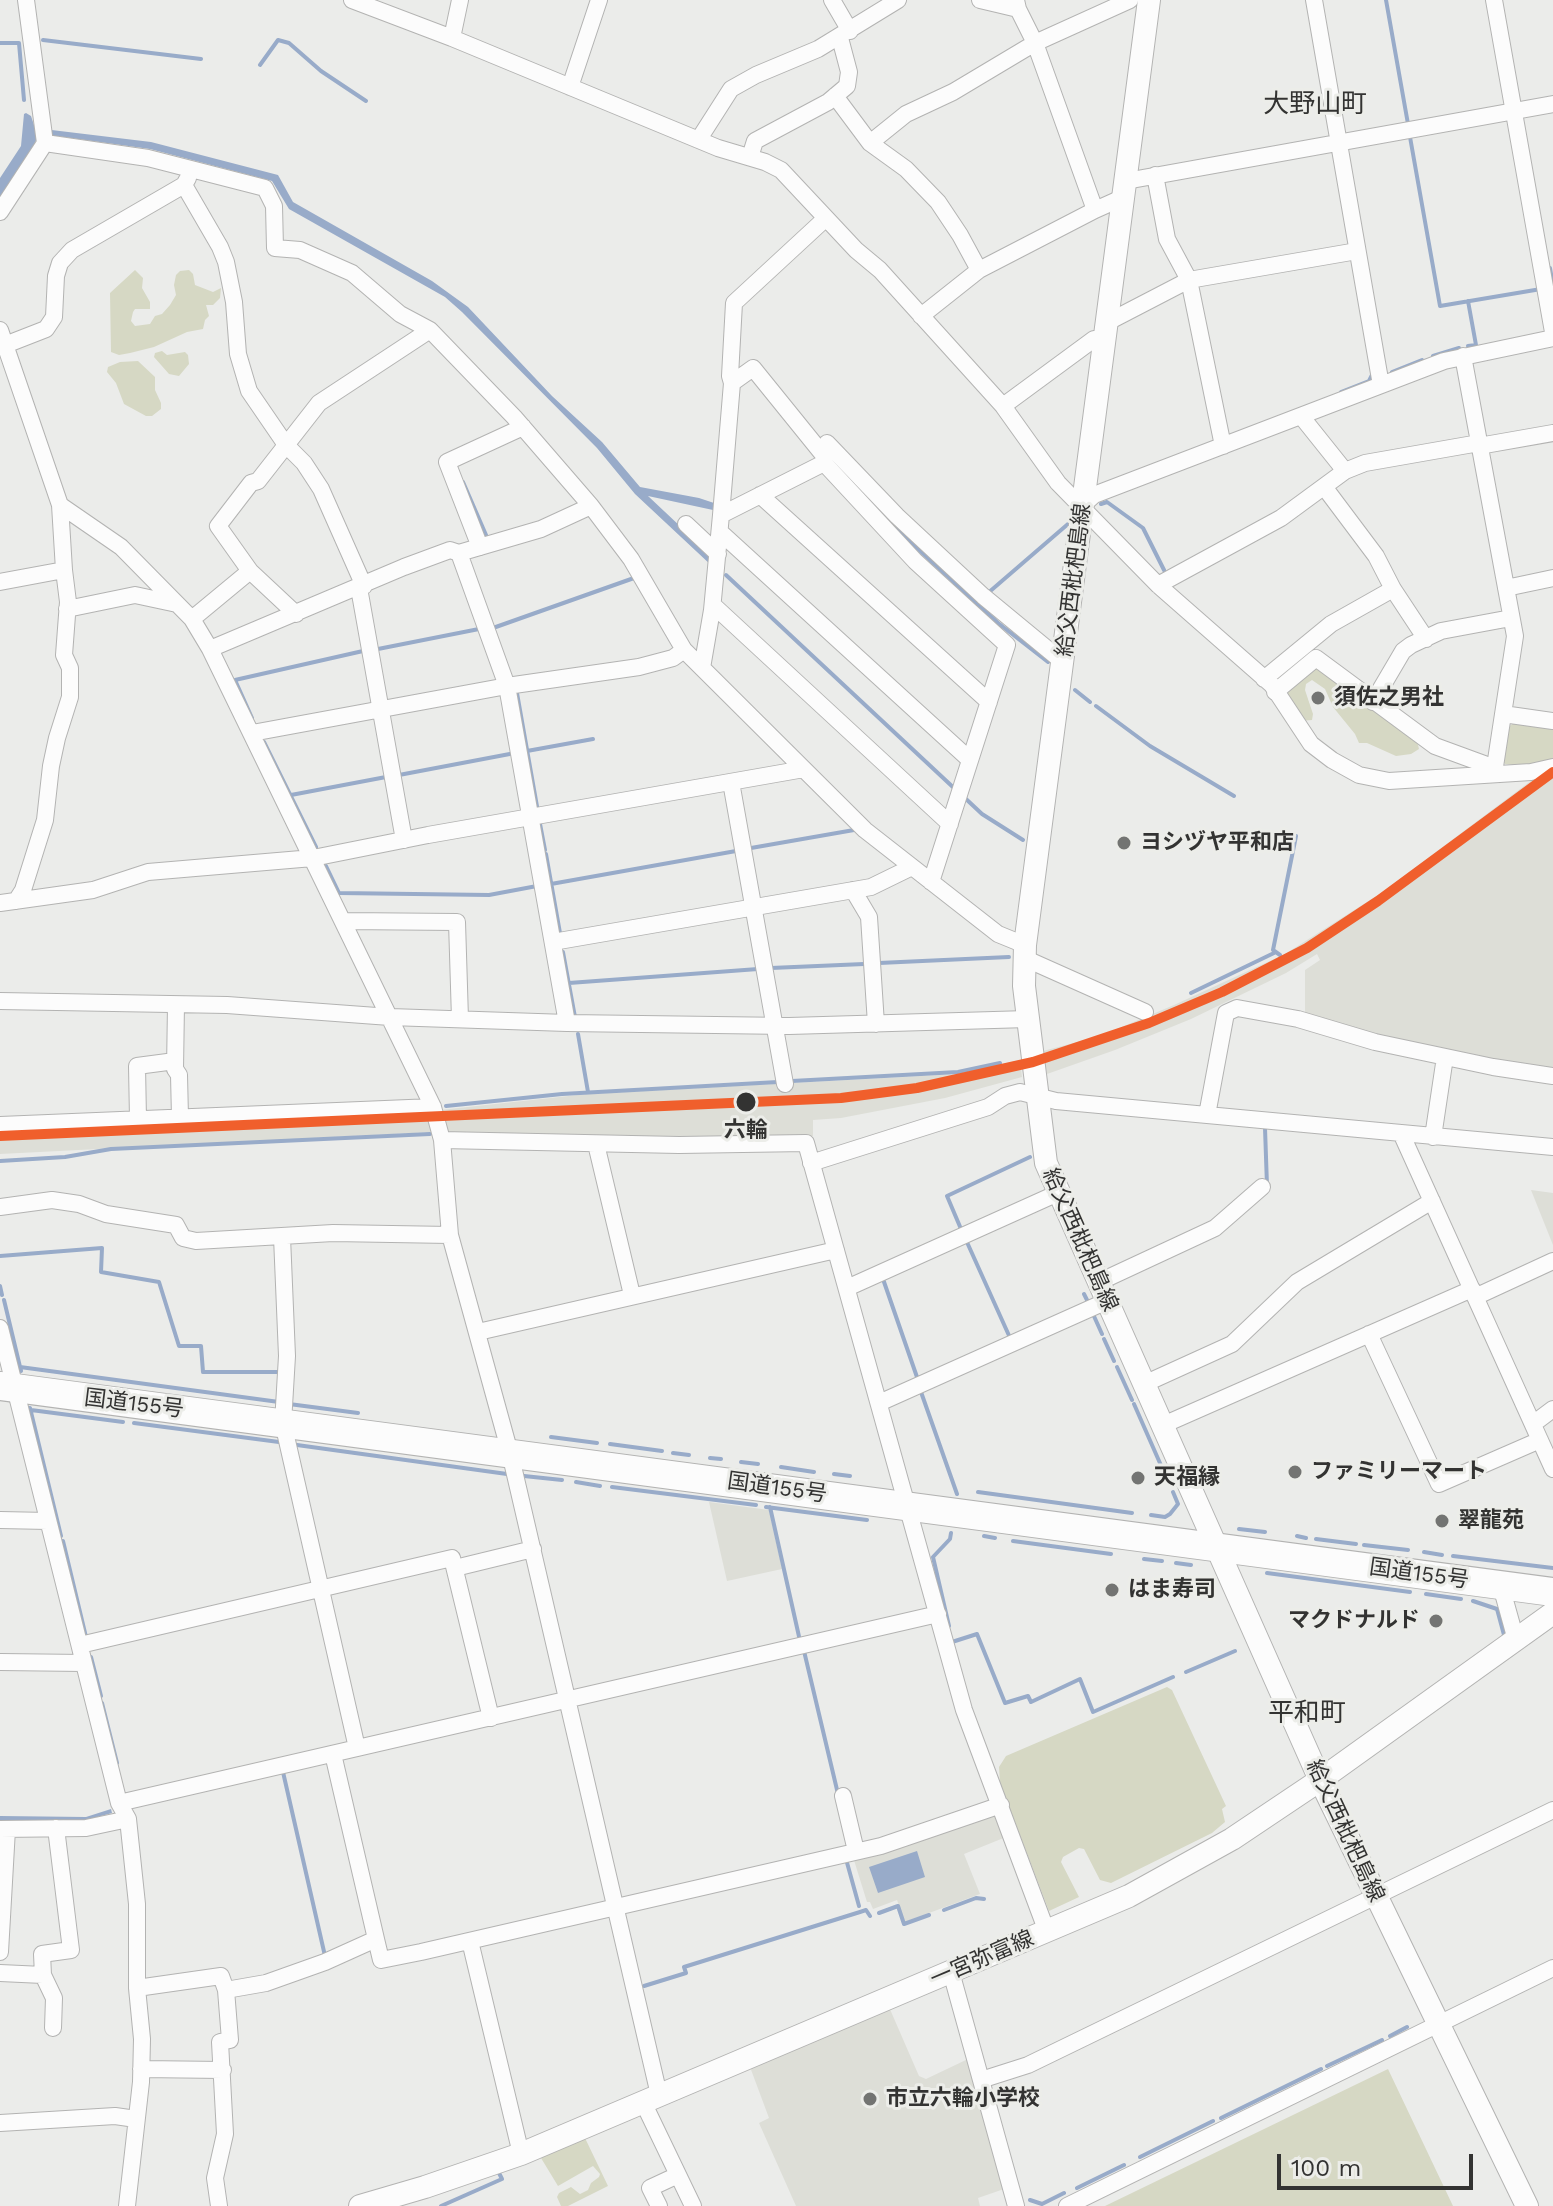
<!DOCTYPE html>
<meta charset="utf-8">
<style>
body{margin:0}
#map{position:relative;width:1553px;height:2206px;overflow:hidden;background:#ebecea;font-family:"Work Sans",sans-serif}
canvas{display:block}
.scale{position:absolute;left:1277px;top:2154px;width:196px;height:36px;box-sizing:border-box;border:4px solid #333332;border-top:0;padding-left:10px;font-size:24px;line-height:28px;white-space:nowrap;color:#333332;-webkit-text-stroke:6px #ecede9;paint-order:stroke}
</style>
<div id="map">
<canvas width="1553" height="2206"></canvas>
<div class="scale">100 m</div>
</div>
<script>
const context = document.querySelector('canvas').getContext('2d');
context.lineJoin = 'round';
function paint(path, color) { context.fillStyle = color; context.fill(path, 'evenodd'); }
const toPath = rows => new Path2D(rows.map(r => 'M' + r).join(''));
function stroke(path, color, width, dash) { context.strokeStyle = color; context.lineWidth = width; context.lineCap = dash ? 'butt' : 'round'; context.setLineDash(dash || []); context.stroke(path); }
function drawText(font, color, halo, rows, align = 'center') {
  context.font = font + ' "Work Sans","Noto Sans JP",sans-serif'; context.lineWidth = 6; context.setLineDash([]); context.textBaseline = 'middle'; context.strokeStyle = halo; context.fillStyle = color; for (const [text, x, y, turn = 0] of rows) {
    context.save(); context.translate(x, y); context.rotate((+turn || 0) * Math.PI / 180); context.textAlign = isNaN(turn) ? turn : align; if (halo) context.strokeText(text, 0, 0); context.fillText(text, 0, 0); context.restore();
  }
}
const built = toPath([
 [1553,771,1553,1072,1400,1042,1305,1015,1305,970,1320,960,1317,954,1286,973,1191,1019,1115,1050,1047,1074,1043,1051,1100,1036,1174,1005,1285,954,1381,893,1532,780],
 [1020,1060,1022,1077,945,1098,841,1118,813,1120,813,1136,731,1138,448,1133,440,1110,587,1094,959,1074],
 [429,1112,433,1132,0,1154,0,1131],
 [1531,1190,1553,1193,1553,1245],
 [709,1502,769,1510,782,1569,727,1581],
 [997,1814,1006,1837,964,1854,980,1894,905,1922,897,1900,873,1909,870,1902,867,1902,853,1857],
 [889,2007,919,2076,926,2079,968,2059,1004,2189,978,2198,980,2206,796,2206,759,2123,769,2118,750,2067]
]);
const green = toPath([
 [135,270,143,278,142,288,150,302,150,309,135,309,133,312,131,321,135,326,150,324,155,316,162,314,170,305,176,295,174,285,176,275,180,271,189,270,193,274,195,285,213,292,221,288,220,298,213,305,206,305,209,316,205,320,203,329,187,332,154,347,130,353,119,355,111,352,110,293],
 [162,351,167,355,185,352,188,355,189,364,179,376,169,374,154,357,155,353],
 [138,361,155,377,155,390,161,403,161,409,152,416,146,416,124,404,116,383,107,372,108,367,120,362],
 [1316,664,1417,741,1419,749,1411,754,1396,756,1367,743,1359,743,1355,734,1333,707,1325,689,1312,680,1306,684,1305,690,1313,714,1312,720,1300,721,1283,691],
 [1514,723,1553,729,1553,763,1533,767,1505,764,1502,760,1508,727],
 [1167,1687,1172,1690,1226,1806,1222,1809,1225,1822,1212,1833,1111,1883,1100,1880,1084,1849,1079,1848,1063,1857,1061,1862,1079,1897,1049,1911,1000,1783,999,1767,1006,1756],
 [1388,2069,1453,2206,1105,2206],
 [585,2138,608,2186,568,2206,561,2206,557,2197,559,2193,571,2187,580,2194,588,2190,591,2183,599,2177,600,2174,593,2166,558,2186,541,2158,542,2153]
]);
const water = toPath([
 [26,113,31,116,35,128,151,142,278,175,293,202,432,281,468,307,552,396,602,442,640,487,699,498,714,503,713,510,648,496,714,558,712,566,635,494,597,448,462,312,445,297,289,209,272,181,150,149,56,136,37,138,29,156,0,199,0,178,21,146,24,114],
 [111,1809,112,1813,87,1820,0,1822,0,1816,86,1817],
 [917,1851,925,1877,878,1893,869,1867]
]);
const stream = toPath([
 [1386,0,1408,124],
 [43,40,201,59],
 [0,43,19,43,24,100],
 [260,65,278,40,289,43,321,71,366,101],
 [1410,137,1440,306,1541,289],
 [1550,268,1553,286],
 [1468,346,1476,345,1468,301],
 [1433,356,1459,348],
 [1392,372,1422,360],
 [1341,392,1369,381,1373,373],
 [463,482,486,535],
 [856,485,903,535,998,623,1048,662],
 [1101,504,1107,502,1143,528,1164,570],
 [726,575,955,789],
 [988,593,1068,524],
 [493,628,634,578],
 [378,649,479,629],
 [1075,690,1090,702],
 [517,693,538,812],
 [1096,706,1150,746,1234,796],
 [252,718,235,680,363,651],
 [264,742,316,847],
 [527,751,593,739],
 [399,775,515,753],
 [291,795,386,777],
 [966,799,982,814,1023,840],
 [540,824,545,850],
 [751,848,854,830],
 [546,854,560,933],
 [326,866,339,893,489,895,537,886],
 [551,884,736,851],
 [563,952,575,1017],
 [1280,955,1273,950,1296,836],
 [879,963,1009,957],
 [771,968,864,964],
 [569,983,758,969],
 [1191,993,1274,953],
 [578,1034,588,1092],
 [792,1081,958,1072,1000,1063],
 [446,1106,562,1094,778,1082],
 [1265,1128,1267,1186],
 [0,1161,65,1157,111,1149,430,1134],
 [961,1229,947,1196,1030,1157],
 [966,1240,1011,1340],
 [0,1256,102,1248,101,1272,159,1282,179,1346,201,1346,203,1372,282,1372],
 [883,1279,918,1380],
 [0,1286,2,1295],
 [1084,1294,1088,1302],
 [4,1300,21,1371],
 [1093,1314,1102,1334],
 [1104,1339,1114,1361],
 [20,1367,279,1402],
 [1117,1367,1132,1400],
 [921,1392,957,1494],
 [289,1404,358,1413],
 [1134,1404,1163,1470],
 [30,1408,61,1536],
 [31,1410,123,1422],
 [134,1423,279,1442],
 [551,1437,597,1443],
 [610,1444,662,1451],
 [297,1445,507,1474],
 [673,1453,689,1455],
 [710,1458,721,1459],
 [741,1462,758,1464],
 [781,1467,814,1472],
 [834,1474,850,1476],
 [524,1476,562,1480],
 [1166,1476,1169,1482],
 [576,1482,600,1486],
 [612,1487,756,1505],
 [978,1492,1132,1513],
 [766,1507,867,1520],
 [770,1507,800,1641],
 [1151,1515,1165,1517,1170,1514,1178,1504,1173,1492],
 [1239,1529,1265,1532],
 [984,1536,995,1538],
 [1297,1536,1306,1538],
 [1316,1539,1356,1544],
 [63,1541,86,1637],
 [1013,1541,1111,1554],
 [1364,1545,1408,1550],
 [1424,1552,1442,1555],
 [1453,1556,1553,1568],
 [1144,1559,1162,1561],
 [1176,1563,1191,1565],
 [1267,1573,1410,1592],
 [1426,1594,1461,1599],
 [1473,1601,1497,1609,1504,1635],
 [949,1626,933,1557,950,1539,951,1533],
 [952,1642,977,1634,1005,1703,1028,1696,1031,1702,1080,1679,1093,1712,1173,1677],
 [804,1651,838,1794],
 [91,1657,101,1696],
 [1186,1672,1235,1651],
 [102,1703,117,1763],
 [283,1772,325,1956],
 [846,1859,859,1906],
 [944,1910,976,1898,984,1899],
 [879,1913,898,1906,904,1924,929,1915],
 [644,1986,686,1973,684,1967,860,1912,866,1910,870,1916],
 [1390,2036,1407,2027],
 [1327,2066,1382,2040],
 [1221,2118,1321,2069],
 [1140,2157,1213,2121],
 [1077,2188,1124,2165],
 [1030,2200,1042,2204,1064,2193],
 [441,2206,502,2179,498,2171]
]);
const street = toPath([
 [352,0,452,38,718,148,765,162,781,170,856,250,880,270,1003,406,1058,483,1158,585,1272,685,1311,744,1332,760,1359,775,1389,781,1531,772,1553,767],
 [832,0,850,31],
 [980,0,1018,9],
 [1016,0,1018,9,1035,43,1095,210],
 [1314,0,1381,385],
 [1494,0,1553,332],
 [452,38,460,0],
 [570,87,599,0],
 [835,96,870,143,906,169,938,202,960,235,979,270],
 [699,139,731,89,756,75,818,49,898,0],
 [45,143,148,158,265,188,274,206,275,248,300,250,352,273,400,314,430,330,514,417,591,506,631,559,684,650,865,830,998,934,1025,945],
 [870,143,906,114,953,92,1035,43,1130,0],
 [750,157,755,141,828,102,847,86,849,72,840,38],
 [1155,175,1167,239,1189,280,1223,446],
 [1126,181,1553,104],
 [184,185,220,247,226,262,234,302,238,354,249,391,286,445,304,463,321,489,364,586],
 [0,212,45,143,26,0],
 [921,316,979,270,1095,210,1124,197],
 [1108,322,1189,280,1357,251],
 [0,330,60,505,64,570,0,582],
 [5,345,46,329,54,317,56,276,60,263,72,250,184,185,188,178],
 [1463,356,1515,636,1494,773],
 [732,383,753,368,825,457],
 [1003,406,1094,339,1105,340],
 [1301,416,1345,471],
 [827,443,897,516,983,596,1063,662],
 [1479,446,1553,433],
 [1325,488,1376,556,1393,589,1426,639],
 [760,495,989,702],
 [60,505,121,547,192,619,210,649,433,1107,442,1140,450,1235,510,1453,659,2095],
 [1083,505,1094,495,1444,361,1553,338],
 [721,515,732,383,730,376,734,303,826,218],
 [686,524,718,554],
 [720,532,970,760],
 [480,547,447,462,523,427],
 [459,553,507,686,567,1023],
 [250,571,296,614],
 [1158,585,1281,518,1345,471,1365,463,1479,443],
 [359,588,404,840],
 [1506,588,1553,578],
 [713,605,950,824],
 [67,609,135,595,177,604],
 [192,619,250,571,218,526,251,483,258,481,319,403,430,330],
 [210,649,404,567,450,550,459,553,541,529,591,506],
 [702,668,712,610,721,515,824,463,915,561,1007,645,931,882],
 [1264,679,1331,624,1393,589],
 [1275,692,1316,658,1435,746,1495,768],
 [1373,702,1403,651,1411,645,1441,631,1511,618],
 [1503,714,1553,721],
 [252,733,507,686,639,667,673,658,684,650],
 [731,782,785,1084],
 [853,890,869,917,876,1024],
 [16,901,23,890,45,820,51,766,57,738,70,697,70,668,64,655,68,602,64,570],
 [0,903,93,890,148,872,313,858,428,835,804,769],
 [344,921,457,922,460,1019],
 [553,942,871,887,912,867],
 [1024,958,1145,1012],
 [0,1001,227,1005,390,1017,567,1023,789,1026,1028,1019],
 [176,1005,175,1069,179,1075,180,1117],
 [1207,1115,1226,1013,1237,1008,1298,1019,1375,1042,1493,1067,1553,1076],
 [138,1119,137,1066,175,1061],
 [0,1125,433,1107],
 [1401,1133,1553,1469],
 [1433,1137,1445,1057],
 [442,1140,679,1145,806,1143,964,1710,1047,1932],
 [596,1144,632,1295],
 [811,1163,988,1107,1005,1096,1020,1092,1056,1101,1553,1147],
 [0,1207,52,1200,79,1204,106,1214,176,1225,183,1238,196,1241,333,1233,450,1235],
 [282,1237,287,1356,283,1423,357,1748],
 [1099,1282,1215,1228,1262,1187],
 [847,1288,1058,1193],
 [1475,1297,1553,1261],
 [0,1328,119,1803,128,1819,137,1904,137,1988,142,2039,141,2082,127,2206],
 [478,1332,836,1250],
 [1369,1334,1439,1484,1540,1440],
 [1144,1384,1232,1344,1297,1282,1432,1201],
 [879,1403,1107,1301],
 [1533,1424,1553,1409],
 [1163,1425,1472,1289],
 [0,1520,48,1521],
 [455,1568,533,1549],
 [1501,1586,1516,1640],
 [80,1645,452,1558,491,1718],
 [0,1662,84,1663],
 [333,1754,376,1939],
 [843,1796,856,1851],
 [119,1803,938,1614],
 [0,1829,86,1828,128,1819],
 [470,1941,521,2154],
 [0,1952,7,1829],
 [951,1972,1016,2206],
 [0,1973,43,1975],
 [137,1988,221,1976,226,1990,266,1983,325,1962,376,1939,381,1960,421,1952,881,1846,1001,1805],
 [53,2028,54,1998,43,1975,42,1954,71,1950,56,1828],
 [141,2069,223,2070],
 [981,2080,1028,2065,1553,1810],
 [643,2102,693,2206],
 [0,2123,115,2116,136,2119],
 [219,2206,215,2178,225,2134,220,2042,230,2040,226,1990],
 [659,2206,650,2188,678,2175],
 [1067,2206,1553,1968]
]);
const secondary = toPath([
 [1149,0,1025,945,1024,986,1046,1163,1320,1780,1527,2206],
 [360,2206,425,2187,521,2154,1129,1896,1232,1839,1320,1780,1553,1613]
]);
const highway = toPath([
 [0,1386,1553,1592]
]);
const rail1 = toPath([
 [0,1136,841,1098,917,1088,1033,1062,1149,1023,1222,992,1307,948,1378,901,1553,772]
]);
const markers = [
 [1318,698,8,"#737472"],
 [1124,843,8,"#737472"],
 [746,1102,11,"#333332"],
 [1295,1472,8,"#737472"],
 [1138,1478,8,"#737472"],
 [1442,1521,8,"#737472"],
 [1112,1590,8,"#737472"],
 [1436,1621,8,"#737472"],
 [870,2099,8,"#737472"]
];
const streetNames = [
 ["給父西枇杷島線",1074,580,-83],
 ["給父西枇杷島線",1080,1240,66],
 ["国道155号",134,1404,7],
 ["国道155号",777,1488,8],
 ["国道155号",1419,1574,8],
 ["給父西枇杷島線",1345,1831,65],
 ["一宮弥富線",982,1959,-23]
];
const poiNames = [
 ["須佐之男社",1334,698],
 ["ヨシヅヤ平和店",1140,843],
 ["ファミリーマート",1311,1472],
 ["天福縁",1154,1478],
 ["翠龍苑",1458,1521],
 ["はま寿司",1128,1590],
 ["マクドナルド",1420,1621,"right"],
 ["市立六輪小学校",886,2099]
];
const stopNames = [
 ["六輪",746,1131]
];
const quarterNames = [
 ["大野山町",1315,104],
 ["平和町",1307,1713]
];
paint(built, '#ddded7');
paint(green, '#d6d8c4');
paint(water, '#98abc9');
stroke(stream, '#98abc9', 4);
stroke(street, '#b3b3b2', 18);
stroke(secondary, '#b3b3b2', 24);
stroke(highway, '#b3b3b2', 30);
stroke(street, '#fcfcfc', 16);
stroke(secondary, '#fcfcfc', 22);
stroke(highway, '#fcfcfc', 28);
stroke(rail1, '#f05f2c', 10);
for (const [x, y, r, color] of markers) { const dot = new Path2D(); dot.arc(x, y, r, 0, 2 * Math.PI); context.fillStyle = color; context.fill(dot); stroke(dot, '#ecede9', 3); }
drawText('22px', '#333332', '#ecede9', streetNames);
drawText('bold 22px', '#333332', '#ecede9', poiNames, 'left');
drawText('bold 22px', '#333332', '#ecede9', stopNames);
drawText('26px', '#333332', '#ecede9', quarterNames);
</script>
